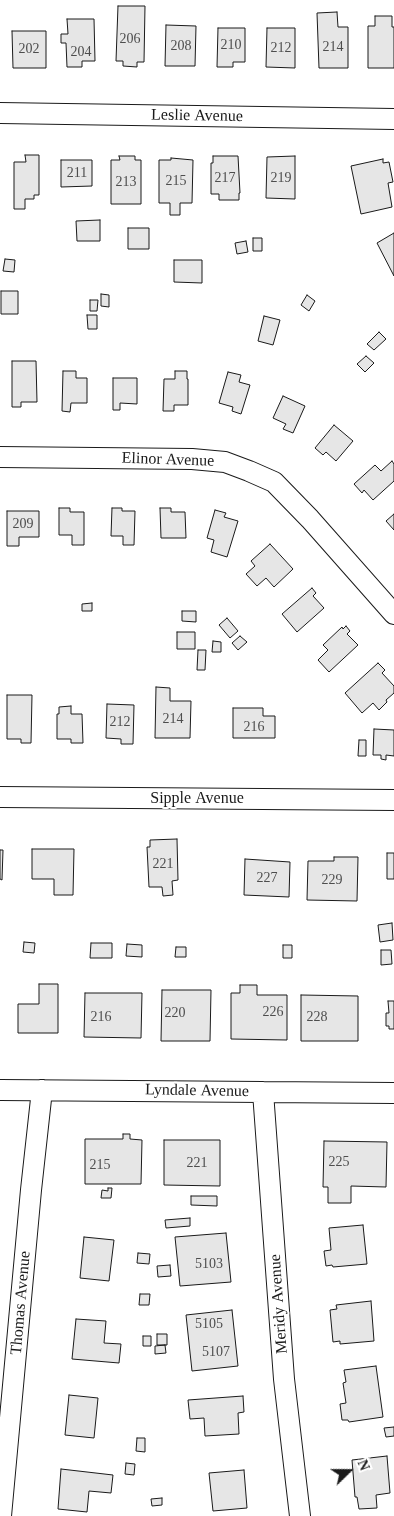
<!DOCTYPE html>
<style>
body{margin:0}
#map{position:relative;width:394px;height:1516px;overflow:hidden;background:#fff;font-family:"Times New Roman",serif}
canvas{display:block}
.north{position:absolute;left:324px;top:1446px;width:50px;height:50px;-webkit-text-stroke:4px #fff;paint-order:stroke;rotate:68deg;font-size:14px;font-weight:700;line-height:20px;text-align:center;color:#1a1a1a}
.north::after{content:'';display:block;margin:auto;width:18px;height:22px;background:#1a1a1a;clip-path:polygon(50% 0,100% 100%,50% 72%,0 100%)}
</style>
<div id="map">
<canvas width="394" height="1516"></canvas>
<div class="north">N</div>
</div>
<script>
const context = document.querySelector('canvas').getContext('2d');
context.lineJoin = 'round';
function paint(path, color) { context.fillStyle = color; context.fill(path, 'evenodd'); }
const toPath = rows => new Path2D(rows.map(r => 'M' + r).join(''));
function stroke(path, color, width, dash) { context.strokeStyle = color; context.lineWidth = width; context.lineCap = dash ? 'butt' : 'round'; context.setLineDash(dash || []); context.stroke(path); }
function drawText(font, color, halo, rows, align = 'center') {
  context.font = font + ' "Times New Roman",serif'; context.lineWidth = 4; context.setLineDash([]); context.textBaseline = 'middle'; context.strokeStyle = halo; context.fillStyle = color; for (const [text, x, y, turn = 0] of rows) {
    context.save(); context.translate(x, y); context.rotate((+turn || 0) * Math.PI / 180); context.textAlign = isNaN(turn) ? turn : align; if (halo) context.strokeText(text, 0, 0); context.fillText(text, 0, 0); context.restore();
  }
}
const building = toPath([
 [118,6,145,6,144,62,137,62,137,67,123,66,123,61,116,61,118,6],
 [337,12,338,27,348,27,348,68,319,68,317,13,337,12],
 [375,16,392,16,392,27,394,27,394,68,368,68,368,26,375,26,375,16],
 [67,19,94,19,95,61,82,61,82,67,67,67,66,43,61,43,61,34,68,34,67,19],
 [166,25,196,26,195,66,165,66,166,25],
 [218,28,245,28,245,62,233,62,233,67,217,67,218,28],
 [267,28,295,28,295,68,266,67,267,28],
 [12,31,46,31,46,68,13,68,12,31],
 [25,155,39,155,39,195,34,195,34,199,25,199,25,209,14,209,14,162,26,162,25,155],
 [119,156,135,156,135,160,141,160,141,204,111,204,111,160,120,160,119,156],
 [213,156,238,156,240,193,239,193,239,200,219,200,219,194,211,194,211,163,213,163,213,156],
 [295,156,295,199,266,198,267,157,295,156],
 [171,158,193,160,192,203,180,203,180,215,170,215,170,203,159,203,159,160,171,160,171,158],
 [383,159,383,163,389,162,393,182,388,183,392,207,361,214,351,166,383,159],
 [61,160,92,160,92,186,61,187,61,160],
 [100,220,100,241,77,241,76,221,100,220],
 [128,228,149,228,149,249,128,249,128,228],
 [394,233,394,276,377,243,394,233],
 [253,238,262,238,262,251,253,251,253,238],
 [246,241,248,252,237,254,235,243,246,241],
 [5,259,15,260,14,272,3,271,5,259],
 [174,260,202,260,202,283,174,282,174,260],
 [1,291,18,291,18,314,1,314,1,291],
 [101,294,109,295,109,307,101,306,101,294],
 [307,295,315,301,309,311,301,305,307,295],
 [90,300,98,300,97,311,90,311,90,300],
 [87,315,97,315,97,329,88,329,87,315],
 [264,316,280,320,273,345,258,341,264,316],
 [379,332,386,339,374,350,367,344,379,332],
 [366,356,374,363,365,372,357,364,366,356],
 [12,361,36,361,37,402,21,402,21,407,12,407,12,361],
 [63,371,76,371,76,378,87,378,87,403,71,403,70,412,62,411,63,371],
 [175,371,187,371,187,379,188,379,188,405,174,405,174,411,163,411,164,379,175,379,175,371],
 [228,372,241,375,239,382,250,385,241,414,232,411,233,407,219,403,228,372],
 [113,378,137,378,137,404,120,403,120,410,113,410,113,378],
 [283,396,305,406,293,433,283,429,286,424,273,418,283,396],
 [334,425,353,441,336,461,326,452,323,455,315,448,334,425],
 [392,461,394,464,394,481,373,500,364,490,362,493,354,484,375,465,381,471,392,461],
 [59,508,70,508,70,512,84,512,84,545,72,545,72,535,59,535,59,508],
 [112,508,122,508,122,511,135,511,134,545,123,545,123,536,111,536,112,508],
 [160,508,171,508,171,512,185,512,186,538,161,538,160,508],
 [215,510,226,513,224,517,238,521,227,557,211,552,214,540,207,538,215,510],
 [7,511,39,511,39,537,19,537,19,546,7,546,7,511],
 [394,514,394,530,386,521,394,514],
 [270,544,293,569,274,587,266,578,257,586,246,574,255,566,251,561,270,544],
 [312,588,316,593,313,596,324,608,297,632,282,614,312,588],
 [92,603,92,611,82,611,82,604,92,603],
 [182,611,196,611,196,622,182,621,182,611],
 [227,618,238,631,230,638,219,625,227,618],
 [346,626,350,631,347,634,358,645,329,672,318,660,328,650,323,645,342,627,343,629,346,626],
 [177,632,195,632,195,649,177,649,177,632],
 [240,636,247,642,238,650,232,643,240,636],
 [213,641,221,642,221,652,212,652,213,641],
 [198,650,206,650,205,670,197,670,198,650],
 [378,663,385,670,382,673,394,686,394,693,386,700,387,702,379,710,373,703,362,713,345,693,378,663],
 [156,687,170,688,170,701,191,701,190,738,155,738,156,687],
 [7,695,32,695,31,743,21,743,21,739,7,739,7,695],
 [107,704,134,705,133,744,121,744,121,739,106,738,107,704],
 [71,706,71,714,82,714,83,743,71,743,71,739,57,739,57,714,59,714,59,707,71,706],
 [233,708,263,708,263,716,275,716,275,738,233,738,233,708],
 [374,729,394,730,394,756,386,755,386,760,381,759,381,755,373,755,374,729],
 [359,740,366,740,366,756,358,756,359,740],
 [177,839,178,880,172,881,173,895,163,896,162,887,149,887,147,847,150,847,150,840,177,839],
 [32,849,74,849,73,895,54,895,54,879,32,879,32,849],
 [0,850,3,850,2,880,0,879,0,850],
 [387,853,394,853,394,879,387,879,387,853],
 [334,857,358,857,357,901,307,900,308,861,334,861,334,857],
 [245,859,290,862,289,897,244,895,245,859],
 [392,923,393,940,380,942,378,925,392,923],
 [24,942,35,943,34,953,23,952,24,942],
 [91,943,112,943,112,958,90,958,91,943],
 [127,944,142,945,142,957,126,956,127,944],
 [283,945,292,945,292,958,283,958,283,945],
 [176,947,186,947,186,957,175,957,176,947],
 [381,950,391,950,392,964,381,965,381,950],
 [39,984,58,984,58,1033,18,1033,18,1004,39,1004,39,984],
 [240,985,257,985,257,995,287,995,287,1040,231,1039,231,993,240,993,240,985],
 [162,990,211,990,210,1041,161,1041,162,990],
 [85,993,142,993,141,1038,84,1037,85,993],
 [301,995,358,996,358,1041,301,1041,301,995],
 [388,1001,394,1001,394,1029,389,1029,389,1026,386,1026,386,1013,389,1013,388,1001],
 [123,1134,130,1134,130,1139,142,1140,141,1184,85,1184,85,1139,123,1139,123,1134],
 [164,1140,220,1140,220,1186,164,1185,164,1140],
 [324,1141,387,1142,386,1187,351,1186,351,1203,328,1203,328,1187,323,1187,324,1141],
 [108,1188,112,1188,111,1198,101,1198,102,1190,108,1191,108,1188],
 [191,1196,217,1196,217,1206,191,1205,191,1196],
 [190,1218,190,1226,166,1228,165,1220,190,1218],
 [363,1225,367,1264,333,1267,332,1265,326,1266,324,1251,331,1250,329,1228,363,1225],
 [226,1233,231,1282,180,1286,175,1237,226,1233],
 [84,1237,114,1240,109,1281,80,1278,84,1237],
 [138,1253,150,1254,149,1264,137,1263,138,1253],
 [170,1265,171,1276,158,1277,157,1266,170,1265],
 [140,1294,150,1294,149,1305,139,1305,140,1294],
 [371,1301,374,1341,340,1344,340,1341,333,1342,330,1310,337,1309,336,1305,371,1301],
 [232,1310,238,1366,192,1371,186,1315,232,1310],
 [76,1319,106,1321,104,1343,121,1344,119,1363,72,1359,76,1319],
 [157,1334,167,1334,167,1345,157,1345,157,1334],
 [143,1336,151,1336,151,1346,143,1346,143,1336],
 [165,1345,166,1353,155,1354,155,1346,165,1345],
 [376,1366,383,1417,349,1422,348,1420,342,1420,340,1404,346,1403,343,1383,346,1382,344,1370,376,1366],
 [69,1395,98,1398,94,1438,65,1435,69,1395],
 [243,1396,244,1412,238,1413,239,1434,205,1436,204,1418,190,1419,188,1400,243,1396],
 [394,1427,394,1436,386,1437,384,1428,394,1427],
 [137,1438,145,1438,145,1452,136,1451,137,1438],
 [387,1456,390,1493,376,1495,377,1508,359,1509,357,1497,355,1497,352,1460,387,1456],
 [126,1463,135,1464,134,1475,125,1474,126,1463],
 [61,1469,113,1475,111,1493,89,1491,87,1512,58,1509,61,1469],
 [244,1470,247,1508,213,1511,209,1473,244,1470],
 [162,1498,162,1505,152,1506,151,1499,162,1498]
]);
const minor = toPath([
 [0,113,394,119],
 [0,457,192,459,225,462,249,471,274,482,310,519,394,614],
 [0,797,394,800],
 [0,1090,394,1093],
 [263,1092,284,1379,300,1516],
 [1,1516,31,1190,42,1090]
]);
const numberNames = [
 ["206",130,39],
 ["210",231,45],
 ["208",181,46],
 ["214",333,47],
 ["212",281,48],
 ["202",29,49],
 ["204",81,52],
 ["211",77,173],
 ["217",225,178],
 ["219",281,178],
 ["215",176,181],
 ["213",126,182],
 ["209",23,524],
 ["214",173,719],
 ["212",120,722],
 ["216",254,727],
 ["221",163,864],
 ["227",267,878],
 ["229",332,880],
 ["226",273,1012],
 ["220",175,1013],
 ["216",101,1017],
 ["228",317,1017],
 ["225",339,1162],
 ["221",197,1163],
 ["215",100,1165],
 ["5103",209,1264],
 ["5105",209,1324],
 ["5107",216,1352]
];
const streetNames = [
 ["Leslie Avenue",197,116,1],
 ["Elinor Avenue",168,460,2],
 ["Sipple Avenue",197,799],
 ["Lyndale Avenue",197,1091,1],
 ["Thomas Avenue",21,1303,-85],
 ["Meridy Avenue",279,1304,-94]
];
paint(building, '#e6e6e6');
stroke(building, '#1a1a1a', 1);
stroke(minor, '#1a1a1a', 22);
stroke(minor, '#fff', 20);
drawText('14px', '#4d4d4d', null, numberNames);
drawText('16px', '#1a1a1a', '#fff', streetNames);
</script>
